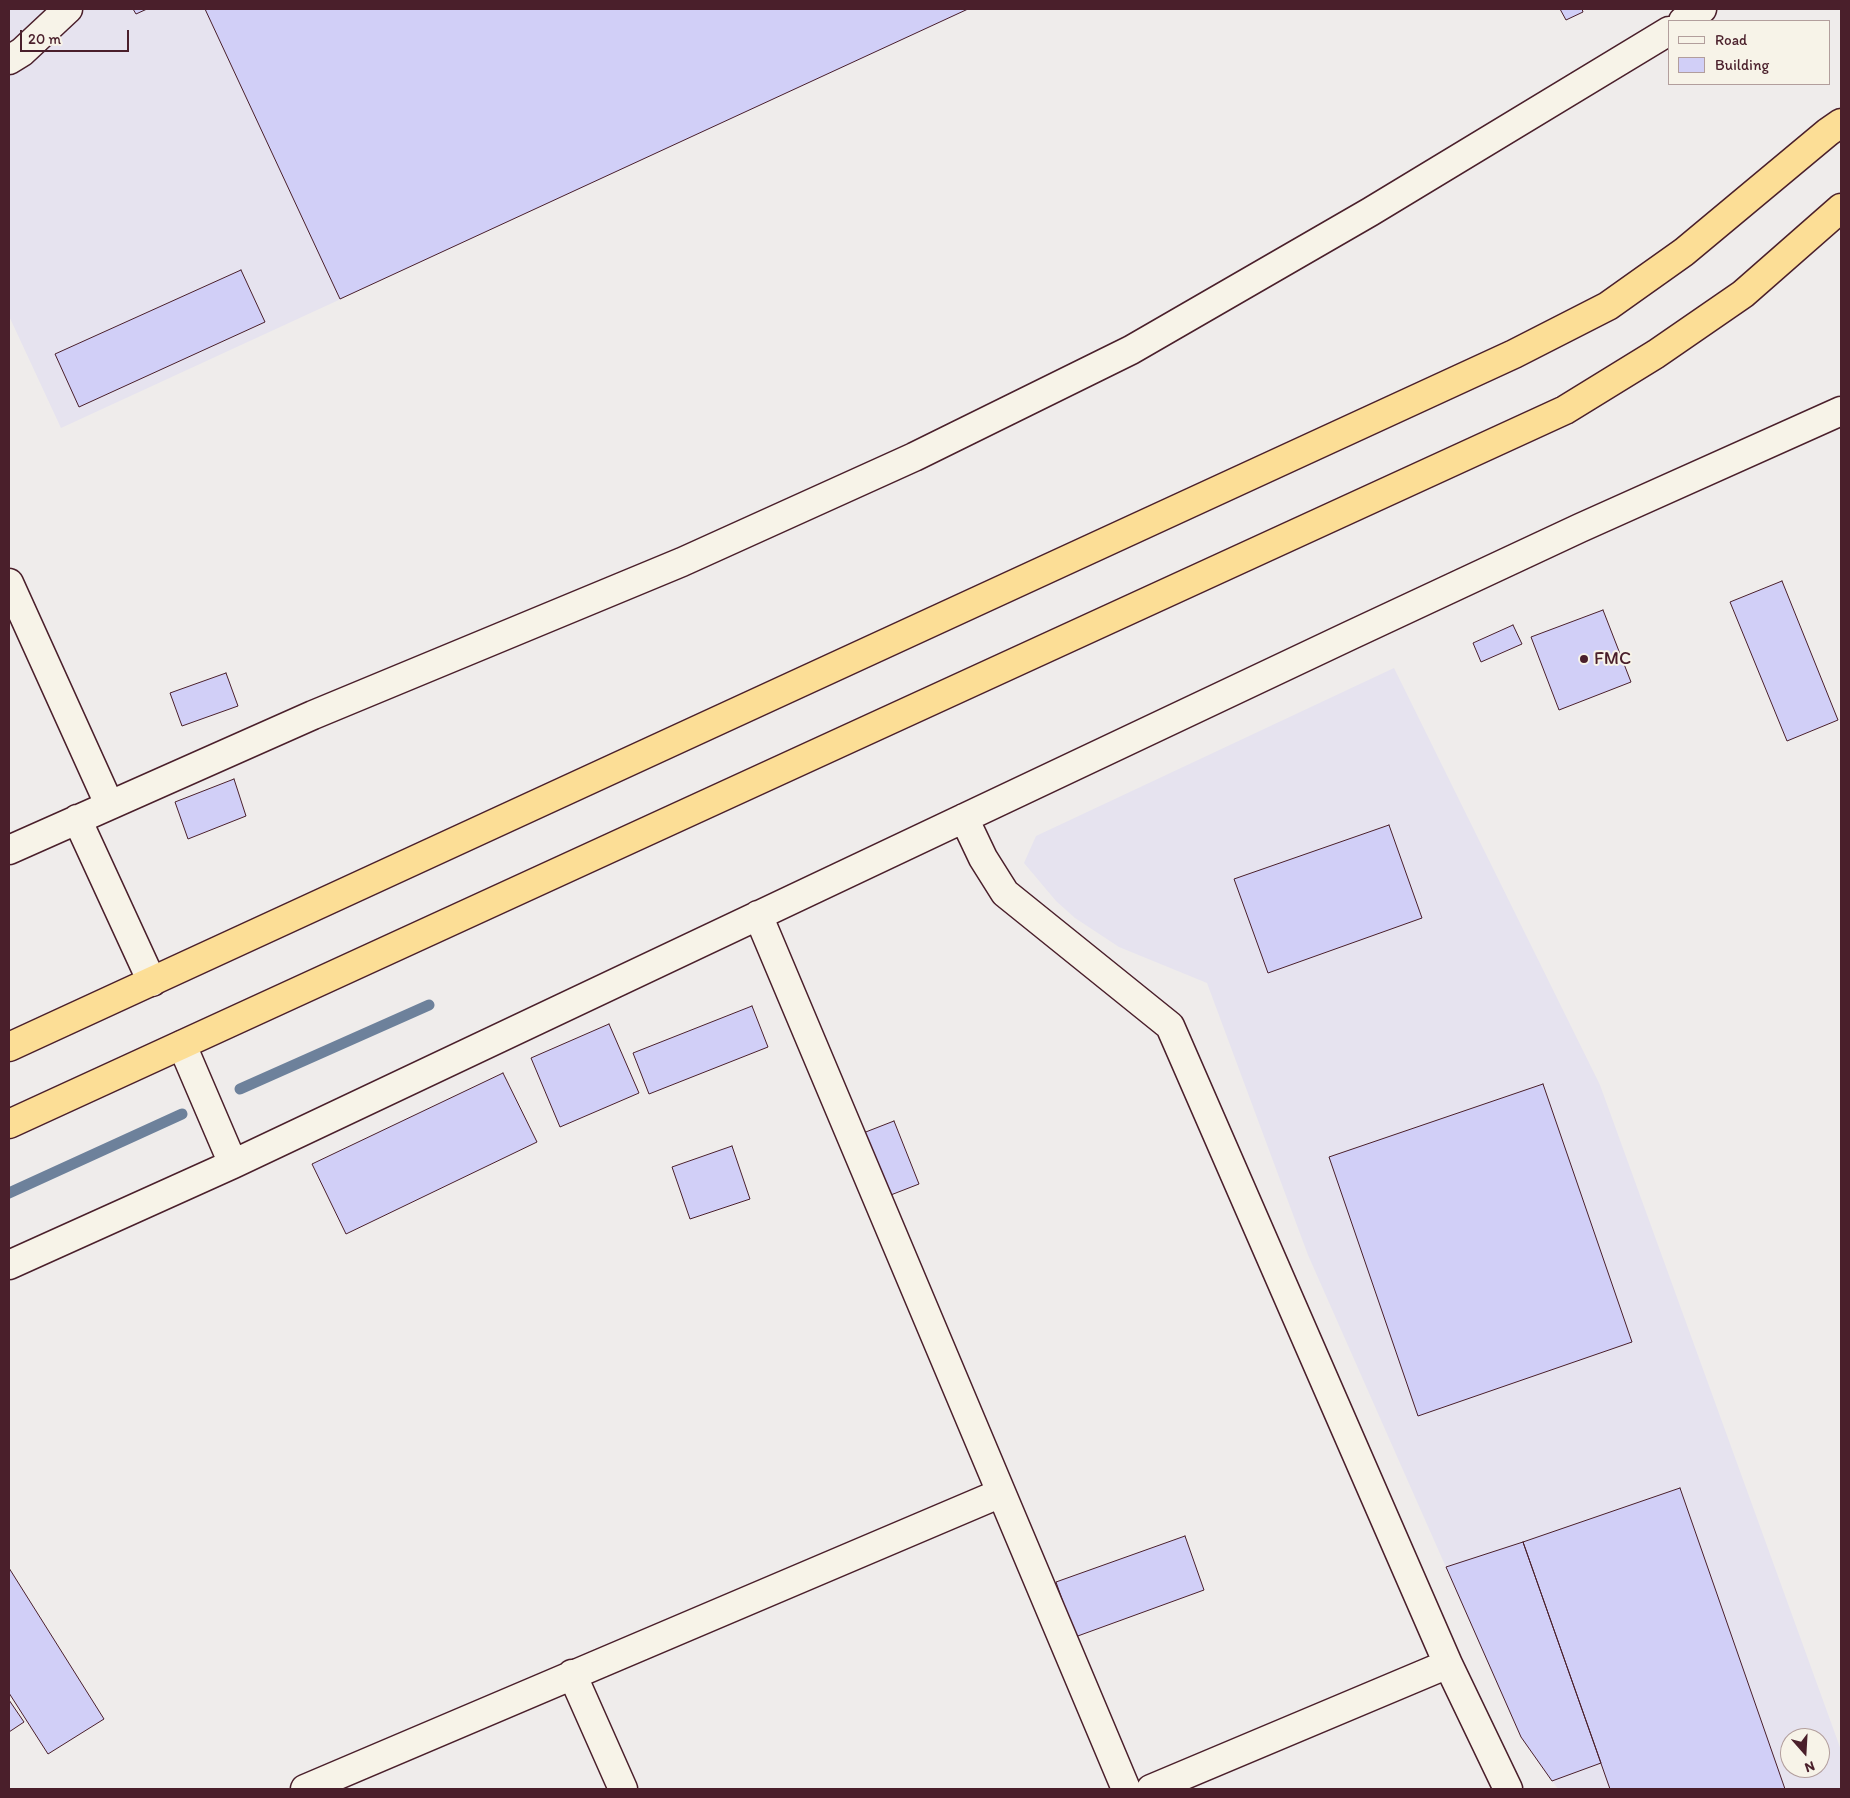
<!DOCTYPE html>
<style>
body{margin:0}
#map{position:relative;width:1850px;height:1798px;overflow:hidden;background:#efeceb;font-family:Itim,sans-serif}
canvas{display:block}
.frame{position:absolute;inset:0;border:10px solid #4a1f2b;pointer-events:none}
.legend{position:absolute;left:1668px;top:20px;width:162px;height:65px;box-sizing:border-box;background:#f7f3e8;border:1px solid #b29e9c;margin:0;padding:6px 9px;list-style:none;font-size:15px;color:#4a1f2b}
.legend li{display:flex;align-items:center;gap:10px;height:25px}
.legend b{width:25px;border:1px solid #b29e9c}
.north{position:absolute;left:1780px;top:1728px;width:50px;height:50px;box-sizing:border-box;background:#f7f3e8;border:1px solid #b29e9c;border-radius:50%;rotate:161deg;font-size:14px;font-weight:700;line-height:20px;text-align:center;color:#4a1f2b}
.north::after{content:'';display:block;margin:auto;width:18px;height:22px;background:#4a1f2b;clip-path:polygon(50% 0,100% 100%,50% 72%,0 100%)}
.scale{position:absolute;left:20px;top:30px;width:109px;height:22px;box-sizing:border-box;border:2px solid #4a1f2b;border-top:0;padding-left:6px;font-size:15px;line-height:18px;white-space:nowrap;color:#4a1f2b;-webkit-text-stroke:4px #f7f3e8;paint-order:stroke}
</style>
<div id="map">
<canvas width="1850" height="1798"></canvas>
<div class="frame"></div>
<ul class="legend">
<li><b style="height:6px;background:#f7f3e8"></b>Road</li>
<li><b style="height:14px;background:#d1cff7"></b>Building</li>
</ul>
<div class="north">N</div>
<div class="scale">20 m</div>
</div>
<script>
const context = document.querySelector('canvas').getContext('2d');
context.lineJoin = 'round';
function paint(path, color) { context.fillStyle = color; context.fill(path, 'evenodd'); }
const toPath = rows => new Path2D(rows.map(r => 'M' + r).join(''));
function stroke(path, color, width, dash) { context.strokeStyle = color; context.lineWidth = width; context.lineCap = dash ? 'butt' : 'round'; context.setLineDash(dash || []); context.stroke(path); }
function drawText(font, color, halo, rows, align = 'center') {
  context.font = font + ' Itim,sans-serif'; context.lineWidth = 4; context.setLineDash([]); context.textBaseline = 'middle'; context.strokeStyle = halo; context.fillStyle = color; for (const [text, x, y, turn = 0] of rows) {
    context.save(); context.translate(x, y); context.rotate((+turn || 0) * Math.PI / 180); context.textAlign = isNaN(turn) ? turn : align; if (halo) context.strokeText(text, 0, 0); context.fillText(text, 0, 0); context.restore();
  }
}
const built = toPath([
 [9,9,970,9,61,428,9,316],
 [1394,668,1600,1085,1841,1750,1841,1789,1558,1789,1521,1737,1308,1255,1207,983,1119,947,1075,918,1056,901,1024,863,1036,836],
 [1790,1738,1820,1738,1820,1768,1790,1768]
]);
const stream = toPath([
 [240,1089,429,1005],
 [9,1193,182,1114]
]);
const building = toPath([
 [133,9,147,9,136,14,133,9],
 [205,9,968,9,340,299,205,9],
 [1560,9,1582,9,1583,12,1566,20,1560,9],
 [241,270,265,322,79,407,55,354,241,270],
 [1782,581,1838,720,1787,741,1730,602,1782,581],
 [1603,610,1631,682,1559,710,1531,637,1603,610],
 [1513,625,1522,644,1481,662,1473,643,1513,625],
 [226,673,238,706,182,726,170,693,226,673],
 [234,779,246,816,188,839,175,802,234,779],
 [1389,825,1422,918,1268,973,1234,879,1389,825],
 [752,1006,768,1047,649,1094,633,1053,752,1006],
 [609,1024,639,1093,560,1127,531,1058,609,1024],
 [503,1073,537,1142,346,1234,312,1164,503,1073],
 [1543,1084,1632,1342,1418,1416,1329,1157,1543,1084],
 [894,1121,919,1184,883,1198,858,1135,894,1121],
 [732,1146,750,1199,690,1219,672,1167,732,1146],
 [1680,1488,1785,1789,1610,1789,1523,1542,1680,1488],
 [1185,1536,1204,1590,1075,1637,1056,1582,1185,1536],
 [1523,1542,1601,1763,1552,1781,1521,1737,1446,1567,1523,1542],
 [9,1568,104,1719,48,1754,9,1693,9,1568],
 [9,1700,24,1722,9,1732,9,1700]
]);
const minor = toPath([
 [1683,21,1702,9],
 [9,60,22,52,68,9],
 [9,583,109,804],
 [964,818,983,858,1005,893,1170,1026,1448,1664,1508,1789],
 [77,819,152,982],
 [9,850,313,715,682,562,914,457,1131,350,1370,212,1669,31],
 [758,915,1126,1789],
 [182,1045,233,1164],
 [9,1265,233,1164,1349,636,1580,528,1841,411],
 [572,1674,623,1789],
 [305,1789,1001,1493],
 [1151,1789,1448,1664]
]);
const highway = toPath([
 [9,1047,1514,354,1608,306,1684,252,1828,132,1841,123],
 [9,1124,1565,410,1656,354,1743,294,1841,208]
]);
const markers = [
 [1584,659,5,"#4a1f2b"]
];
const poiNames = [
 ["FMC",1594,659]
];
paint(built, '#e6e3ef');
stroke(stream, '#6d819b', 11);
paint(building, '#d1cff7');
stroke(building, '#4a1f2b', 1);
stroke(minor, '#4a1f2b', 31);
stroke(highway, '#4a1f2b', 31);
stroke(minor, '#f7f3e8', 28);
stroke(highway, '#fcde96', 28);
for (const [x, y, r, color] of markers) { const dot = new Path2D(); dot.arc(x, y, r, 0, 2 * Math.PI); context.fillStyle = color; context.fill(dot); stroke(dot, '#f7f3e8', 2); }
drawText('19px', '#4a1f2b', '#f7f3e8', poiNames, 'left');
</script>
